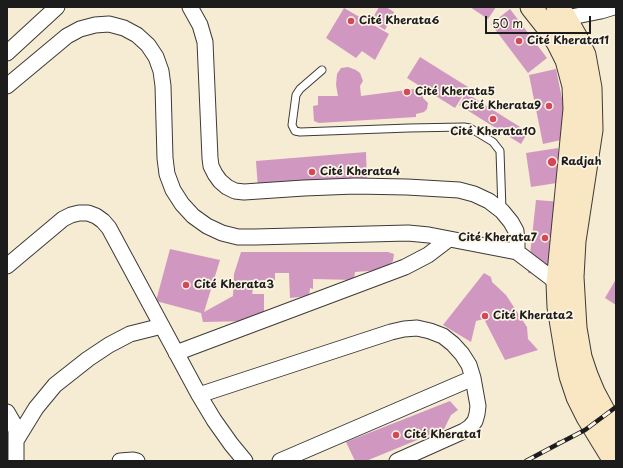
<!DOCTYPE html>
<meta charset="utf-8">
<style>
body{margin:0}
#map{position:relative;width:623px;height:468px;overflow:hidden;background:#f6ebd3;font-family:"Playpen Sans",sans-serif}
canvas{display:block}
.frame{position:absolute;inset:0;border:8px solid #1c1c1c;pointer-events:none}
.scale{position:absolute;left:485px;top:16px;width:106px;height:18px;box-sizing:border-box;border:2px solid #1c1c1c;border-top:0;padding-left:5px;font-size:12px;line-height:14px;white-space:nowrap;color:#1c1c1c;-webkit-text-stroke:3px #fcf5e5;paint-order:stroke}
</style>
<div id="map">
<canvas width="623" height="468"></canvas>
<div class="frame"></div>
<div class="scale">50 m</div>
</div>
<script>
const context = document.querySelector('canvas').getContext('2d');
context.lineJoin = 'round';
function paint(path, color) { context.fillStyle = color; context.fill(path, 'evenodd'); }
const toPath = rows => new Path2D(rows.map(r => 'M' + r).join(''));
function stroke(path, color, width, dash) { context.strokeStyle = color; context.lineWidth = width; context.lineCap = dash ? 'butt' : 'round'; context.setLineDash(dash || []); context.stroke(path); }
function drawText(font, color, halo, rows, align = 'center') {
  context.font = font + ' "Playpen Sans",sans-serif'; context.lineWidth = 3.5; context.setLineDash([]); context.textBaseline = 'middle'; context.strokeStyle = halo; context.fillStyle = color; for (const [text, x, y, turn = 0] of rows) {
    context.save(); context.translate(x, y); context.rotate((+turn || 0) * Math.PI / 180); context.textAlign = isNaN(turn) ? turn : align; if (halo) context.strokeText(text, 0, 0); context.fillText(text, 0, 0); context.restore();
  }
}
const building = toPath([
 [379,7,386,7,394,12,385,30,371,21],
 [470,7,496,7,488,19],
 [344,8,389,34,375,60,362,51,356,58,326,38],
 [510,9,547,58,528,73,491,24],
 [420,57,468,87,455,108,407,78],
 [348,67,356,70,360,73,363,81,360,86,361,96,422,88,423,98,428,103,427,109,424,112,416,114,416,117,319,123,314,121,313,106,318,105,318,96,338,96,336,85,337,74,341,68],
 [556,69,570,138,543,144,529,75],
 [466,93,528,132,521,144,459,105],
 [558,148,563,182,531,187,526,153],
 [366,152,367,183,258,189,256,161],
 [536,200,562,202,555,276,528,273],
 [170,249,220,260,204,312,233,296,234,274,241,252,388,252,394,254,393,261,389,265,381,270,355,272,354,280,313,279,313,289,310,288,309,296,290,298,289,273,275,273,275,280,255,281,252,294,264,294,264,314,249,321,203,322,201,313,156,301],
 [484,273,491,277,492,282,506,295,527,327,528,339,538,350,505,360,484,319,476,321,471,342,443,325],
 [616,279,616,305,605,298],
 [450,401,458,410,451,415,444,429,366,461,355,461,346,442]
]);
const service = toPath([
 [322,70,300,89,296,95,292,125,295,131,300,132,409,128,464,127,470,128,493,142,500,151,502,210]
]);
const minor = toPath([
 [190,7,200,25,205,42,210,158,211,166,215,174,220,181,227,187,235,191,244,192,304,188,355,186,407,187,459,190,474,194,489,201,502,211,511,222,516,231,517,243,517,252],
 [560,23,566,18,601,11,614,7],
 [7,53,57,7],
 [7,86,67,36,80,29,95,25,109,24,124,28,137,35,148,45,156,57,161,71,163,86,165,158,167,174,173,190,182,204,193,216,207,226,222,233,238,237,255,237,408,233,429,235,517,252,563,287],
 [7,266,63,219,71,215,79,213,88,213,96,216,103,221,109,228,199,395,214,420,231,444,245,461],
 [176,353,405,267,428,255,449,239],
 [199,395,391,332,404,329,417,328,430,331,443,336,453,344,462,354,469,365,473,378,478,406,477,414,475,421,470,427,464,431,397,461],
 [7,412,14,424,16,431,16,461],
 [17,439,36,408,55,385,88,359,109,345,130,334,162,326],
 [120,461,133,460,137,461],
 [280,461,473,378]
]);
const secondary = toPath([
 [531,7,550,31,558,44,566,60,573,86,574,109,557,283,558,307,566,356,570,376,577,397,587,417,614,461],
 [557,7,566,18,576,36,585,55,591,88,592,130,575,241,573,277,576,328,581,357,587,375,594,392,616,433]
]);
const rail = toPath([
 [559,443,558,444,585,430,616,407],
 [526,461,558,444]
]);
const markers = [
 [351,21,4,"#d1495b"],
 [519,41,4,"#d1495b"],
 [407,92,4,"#d1495b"],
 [549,106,4,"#d1495b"],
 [493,119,4,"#d1495b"],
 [552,162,5,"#d1495b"],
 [312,172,4,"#d1495b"],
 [545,238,4,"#d1495b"],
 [186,285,4,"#d1495b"],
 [485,316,4,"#d1495b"],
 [396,435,4,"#d1495b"]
];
const poiNames = [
 ["Cité Kherata6",359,21],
 ["Cité Kherata11",527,41],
 ["Cité Kherata5",415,92],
 ["Cité Kherata9",541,106,"right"],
 ["Cité Kherata10",493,132,"center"],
 ["Radjah",561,162],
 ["Cité Kherata4",320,172],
 ["Cité Kherata7",537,238,"right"],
 ["Cité Kherata3",194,285],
 ["Cité Kherata2",493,316],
 ["Cité Kherata1",404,435]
];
paint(building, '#d098c0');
stroke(service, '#3d3b37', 9);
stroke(minor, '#3d3b37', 17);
stroke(secondary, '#3d3b37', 23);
stroke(service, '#fff', 7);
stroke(minor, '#fff', 15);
stroke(secondary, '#f9e7c3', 21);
stroke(rail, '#1c1c1c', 4.5);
stroke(rail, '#fcf5e5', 3, [9]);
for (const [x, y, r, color] of markers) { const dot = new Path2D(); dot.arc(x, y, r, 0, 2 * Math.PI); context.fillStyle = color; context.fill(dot); stroke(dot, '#fcf5e5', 1.5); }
drawText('bold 11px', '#1c1c1c', '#fcf5e5', poiNames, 'left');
</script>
